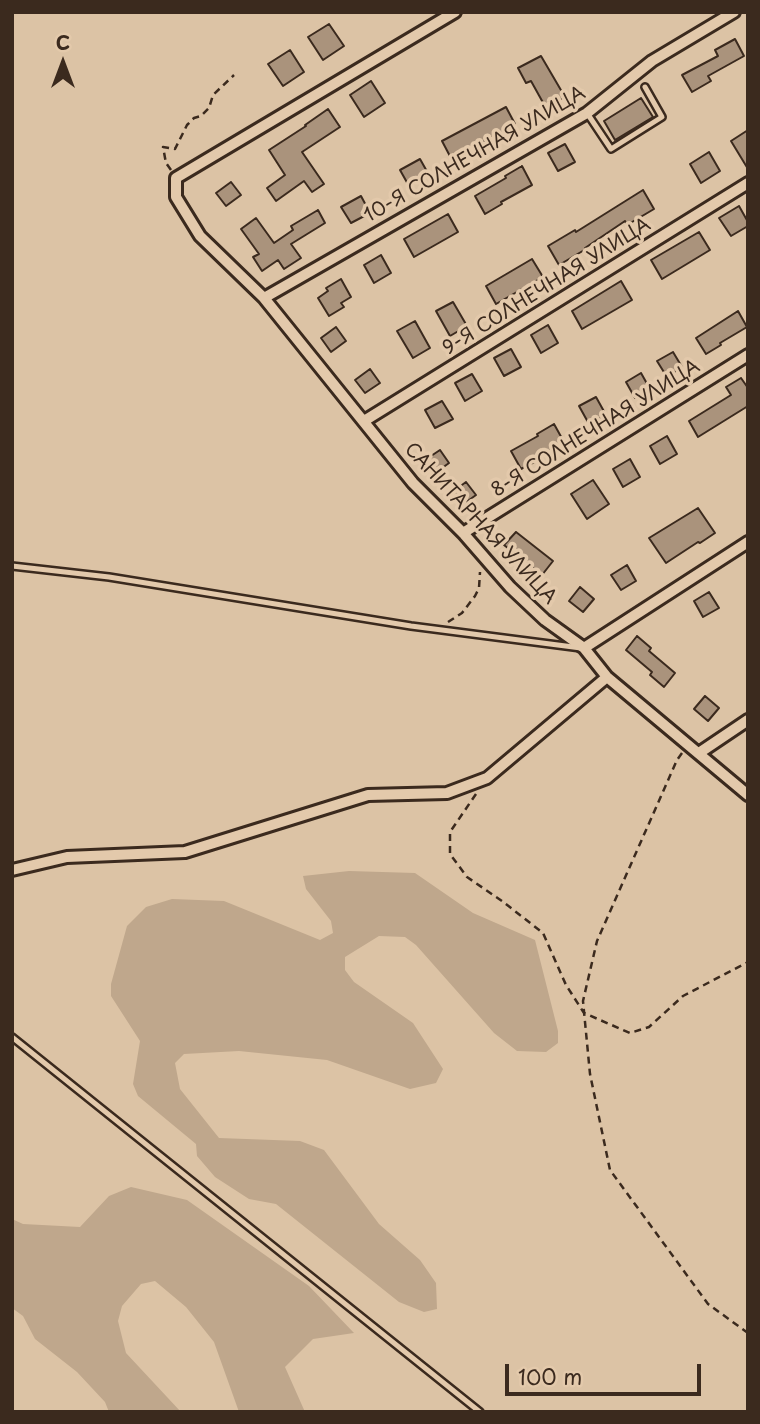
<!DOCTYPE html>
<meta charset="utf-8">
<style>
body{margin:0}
#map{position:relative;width:760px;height:1424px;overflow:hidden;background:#dcc3a5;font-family:"Playpen Sans",sans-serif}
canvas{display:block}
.frame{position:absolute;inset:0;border:14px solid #3b2a1e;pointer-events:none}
.north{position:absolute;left:28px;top:28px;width:70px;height:70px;-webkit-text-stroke:5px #e3c9ab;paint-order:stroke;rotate:0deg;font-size:19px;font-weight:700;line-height:28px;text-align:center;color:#3b2a1e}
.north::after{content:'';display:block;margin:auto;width:24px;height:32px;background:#3b2a1e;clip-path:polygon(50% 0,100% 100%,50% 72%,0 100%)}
.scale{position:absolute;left:505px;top:1364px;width:196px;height:32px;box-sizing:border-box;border:4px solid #3b2a1e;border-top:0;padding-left:9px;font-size:21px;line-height:24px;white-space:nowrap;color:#3b2a1e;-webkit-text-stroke:5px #e3c9ab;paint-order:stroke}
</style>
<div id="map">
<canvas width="760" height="1424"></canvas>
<div class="frame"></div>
<div class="north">С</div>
<div class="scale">100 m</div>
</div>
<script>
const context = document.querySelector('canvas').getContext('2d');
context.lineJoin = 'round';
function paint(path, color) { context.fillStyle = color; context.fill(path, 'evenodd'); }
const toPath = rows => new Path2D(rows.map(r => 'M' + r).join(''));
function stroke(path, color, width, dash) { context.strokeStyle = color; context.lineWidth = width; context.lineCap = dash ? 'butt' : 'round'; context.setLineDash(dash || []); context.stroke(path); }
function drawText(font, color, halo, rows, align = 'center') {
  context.font = font + ' "Playpen Sans",sans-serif'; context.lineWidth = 7; context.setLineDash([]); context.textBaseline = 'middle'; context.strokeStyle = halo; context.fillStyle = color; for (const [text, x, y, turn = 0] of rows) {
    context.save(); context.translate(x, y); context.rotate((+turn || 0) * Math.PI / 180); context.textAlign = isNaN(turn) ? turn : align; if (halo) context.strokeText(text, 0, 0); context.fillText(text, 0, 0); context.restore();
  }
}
const green = toPath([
 [349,871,415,873,473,913,535,940,558,1031,558,1043,546,1052,517,1051,494,1033,416,945,405,937,379,936,345,957,345,970,354,982,413,1023,443,1069,436,1083,410,1089,327,1060,239,1051,184,1054,175,1063,180,1089,219,1138,300,1141,324,1150,379,1224,420,1260,436,1283,437,1309,424,1312,399,1302,276,1204,249,1199,215,1177,197,1156,196,1144,138,1096,133,1084,140,1041,111,996,111,984,127,926,146,907,172,899,224,901,320,940,333,933,331,921,306,889,303,876],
 [131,1187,187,1200,309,1286,354,1333,313,1339,285,1367,305,1412,239,1412,214,1342,186,1307,155,1281,141,1284,122,1306,118,1321,126,1353,181,1412,109,1412,105,1402,77,1372,35,1339,23,1316,12,1308,12,1219,23,1224,80,1227,109,1196]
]);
const building = toPath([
 [329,24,344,46,323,60,308,37,329,24],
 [735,39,744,56,708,76,711,81,692,92,682,75,718,56,715,50,735,39],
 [290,50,304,72,283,86,268,64,290,50],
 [541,56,565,97,546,108,531,81,526,83,518,68,541,56],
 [371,81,385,103,364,117,350,95,371,81],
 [641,98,653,117,615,140,604,121,641,98],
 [506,107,515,124,481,143,482,145,452,160,442,141,506,107],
 [328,109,340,127,302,152,324,184,312,192,304,181,276,201,267,188,285,175,269,150,306,126,305,125,328,109],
 [748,130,748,169,731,141,748,130],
 [565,144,575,162,558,171,548,153,565,144],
 [709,152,720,171,701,183,690,164,709,152],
 [420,159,429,175,409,186,400,170,420,159],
 [522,166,532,185,501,202,502,204,485,214,475,196,506,178,505,176,522,166],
 [231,182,241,195,226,206,216,193,231,182],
 [643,190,654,209,627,225,625,221,585,248,586,249,559,265,548,246,575,230,576,232,643,190],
 [361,196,370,213,351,223,341,207,361,196],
 [739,206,748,222,748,226,731,236,719,218,739,206],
 [318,210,325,223,291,244,301,258,284,269,278,260,262,271,253,257,259,254,241,229,256,218,274,243,293,230,291,226,318,210],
 [448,214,458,232,414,257,404,239,448,214],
 [699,232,710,250,662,279,651,260,699,232],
 [381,255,391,273,374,283,364,265,381,255],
 [532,259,543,277,496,304,486,286,532,259],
 [341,279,351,297,341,303,344,307,329,316,318,298,328,291,326,288,341,279],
 [621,281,632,300,582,329,572,311,621,281],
 [453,302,467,326,450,336,436,311,453,302],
 [738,311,747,327,720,343,721,345,706,354,696,338,738,311],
 [415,321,430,348,413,358,397,331,415,321],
 [548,325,558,343,541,353,531,335,548,325],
 [336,327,346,341,331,352,321,338,336,327],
 [511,349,521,367,504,376,494,358,511,349],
 [673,352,682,367,667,377,657,361,673,352],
 [370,369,380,383,365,393,355,380,370,369],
 [641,373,650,389,635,398,626,382,641,373],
 [472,374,482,391,465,401,455,383,472,374],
 [741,378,748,388,748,406,698,437,689,421,731,395,726,387,741,378],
 [596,397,606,415,589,424,579,406,596,397],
 [442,401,453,419,435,428,425,410,442,401],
 [554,424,564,442,537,458,538,460,521,469,511,451,538,436,537,434,554,424],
 [667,436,677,454,660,464,650,446,667,436],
 [440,450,449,463,434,474,425,460,440,450],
 [630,459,640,477,623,487,613,469,630,459],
 [593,480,609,504,587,519,571,494,593,480],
 [466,482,476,495,461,506,451,493,466,482],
 [698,508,715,533,700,543,698,542,666,563,649,538,698,508],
 [516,532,553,561,542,575,504,545,516,532],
 [627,565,636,581,621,590,611,575,627,565],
 [580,587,594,599,583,612,569,601,580,587],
 [709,592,719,608,703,617,694,601,709,592],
 [637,636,651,648,649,651,675,673,664,687,650,675,652,672,626,650,637,636],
 [705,696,719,708,708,721,694,709,705,696]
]);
const path = toPath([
 [171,170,166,163,163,147,175,149,187,125,194,118,201,116,209,108,213,95,234,75],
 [448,622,462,613,475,596,479,588,480,572],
 [682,753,677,760,597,941,583,1001,590,1074,610,1170,708,1304,748,1333],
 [476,794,450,832,450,854,467,877,502,901,543,933,566,985,584,1013,630,1033,649,1027,683,996,748,962]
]);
const lane = toPath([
 [587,113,611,149,662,117,645,87],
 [12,566,109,577,411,626,581,648],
 [12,1037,480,1412]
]);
const street = toPath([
 [455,12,176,178,176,197,200,236,264,298,413,483,463,533,510,587,545,620,584,648,607,677,748,795],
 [264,298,587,113,652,61,734,12],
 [364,421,748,183],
 [463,533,748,355],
 [584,648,748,542],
 [699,753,748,720],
 [12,870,67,857,185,852,368,795,447,793,487,778,607,677]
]);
const streetNames = [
 ["10-Я СОЛНЕЧНАЯ УЛИЦА",475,155,-30],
 ["9-Я СОЛНЕЧНАЯ УЛИЦА",547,287,-32],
 ["8-Я СОЛНЕЧНАЯ УЛИЦА",596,429,-32],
 ["САНИТАРНАЯ УЛИЦА",480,524,47]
];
paint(green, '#bfa78c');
paint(building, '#aa937c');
stroke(building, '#3b2a1e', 2);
stroke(lane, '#3b2a1e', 10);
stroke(street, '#3b2a1e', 16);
stroke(path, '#3b2a1e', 2.5, [7, 5]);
stroke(lane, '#e3c9ab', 5);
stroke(street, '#e3c9ab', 10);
drawText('19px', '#3b2a1e', '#e3c9ab', streetNames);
</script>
